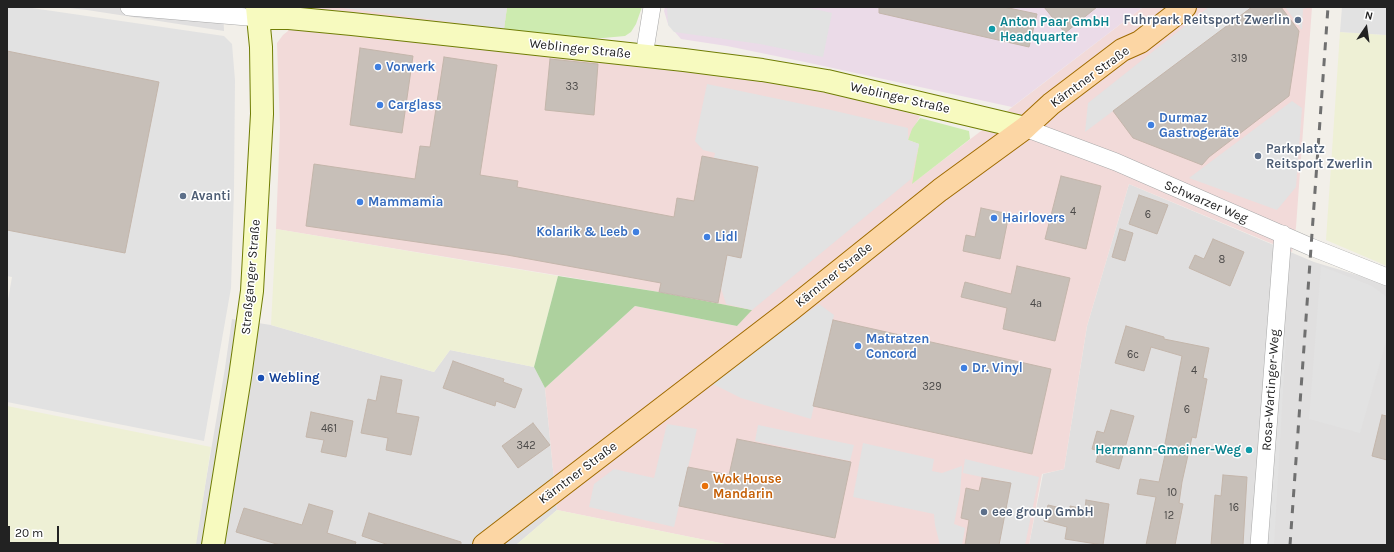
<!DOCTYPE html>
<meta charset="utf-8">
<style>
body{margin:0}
#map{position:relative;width:1394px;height:552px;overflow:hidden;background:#f2efe9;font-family:Karla,sans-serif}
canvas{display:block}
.frame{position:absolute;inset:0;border:8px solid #222;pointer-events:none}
.north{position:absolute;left:1346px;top:8px;width:40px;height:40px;-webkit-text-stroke:3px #fff;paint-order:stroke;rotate:13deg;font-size:11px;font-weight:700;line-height:16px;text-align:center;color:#222}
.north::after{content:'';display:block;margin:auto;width:14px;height:18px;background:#222;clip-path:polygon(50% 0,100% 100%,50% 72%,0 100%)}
.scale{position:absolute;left:8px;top:526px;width:51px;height:18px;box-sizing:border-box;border:2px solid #222;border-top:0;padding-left:5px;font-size:12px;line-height:14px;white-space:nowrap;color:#222;-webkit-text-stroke:3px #fff;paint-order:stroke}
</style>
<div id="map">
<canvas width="1394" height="552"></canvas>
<div class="frame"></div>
<div class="north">N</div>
<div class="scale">20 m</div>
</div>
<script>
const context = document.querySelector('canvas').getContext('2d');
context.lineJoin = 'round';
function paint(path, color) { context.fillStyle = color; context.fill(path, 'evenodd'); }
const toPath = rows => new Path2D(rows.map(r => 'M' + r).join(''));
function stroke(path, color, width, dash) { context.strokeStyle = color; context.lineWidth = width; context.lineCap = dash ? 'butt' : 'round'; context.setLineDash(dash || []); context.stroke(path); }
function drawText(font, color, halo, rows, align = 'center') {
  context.font = font + ' Karla,sans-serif'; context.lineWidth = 3; context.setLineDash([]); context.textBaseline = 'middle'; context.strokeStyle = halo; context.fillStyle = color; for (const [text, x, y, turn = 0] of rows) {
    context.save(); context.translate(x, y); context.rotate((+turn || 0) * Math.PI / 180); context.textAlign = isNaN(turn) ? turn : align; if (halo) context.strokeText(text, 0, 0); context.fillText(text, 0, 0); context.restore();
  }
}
const residential = toPath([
 [61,7,223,7,224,31,87,10],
 [1129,184,1314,262,1387,284,1387,545,1029,545,1043,474,1064,469,1087,326],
 [232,319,271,325,434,372,450,350,534,367,545,388,557,510,516,545,195,545,225,368]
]);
const commercial = toPath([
 [284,7,507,7,502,51,788,82,836,93,920,116,908,140,919,144,913,183,1143,7,1312,7,1296,227,1292,252,1129,184,1087,326,1064,469,1042,474,1029,545,730,545,557,510,545,388,635,306,737,326,751,310,659,292,276,229,280,127,277,43,283,35,288,31]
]);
const industrial = toPath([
 [665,7,1143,7,1012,107,805,62,727,46,681,39,668,24,664,11]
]);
const farmland = toPath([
 [1340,32,1387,35,1387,266,1326,240],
 [276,229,558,276,534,367,450,350,434,372,271,325],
 [7,406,211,447,196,545,7,545],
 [557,510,730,545,516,545]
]);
const grass = toPath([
 [507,7,642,7,636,24,631,32,625,36,603,38,574,38,505,32,504,29],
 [920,118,969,131,970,139,912,184,919,144,908,140,912,129]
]);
const forest = toPath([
 [558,276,659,292,752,310,737,326,635,306,545,388,534,367]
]);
const parking = toPath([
 [7,7,25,7,224,36,232,44,235,80,234,190,231,288,204,441,7,402,7,306,12,277,7,276],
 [335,7,507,7,504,29],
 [667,7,805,7,832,13,823,57,760,44,674,32,668,25],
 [1209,7,1252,7,1085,132,1088,103],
 [1285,7,1310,7,1303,9,1302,30],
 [1342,7,1387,7,1387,35,1340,32],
 [707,84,831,110,908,128,908,140,919,144,911,179,752,310,726,304,721,288,727,255,741,258,758,167,714,158,715,153,703,150,695,141],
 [1292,101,1302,108,1296,187,1277,210,1189,178],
 [1321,266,1372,286,1387,297,1387,338,1360,433,1309,419],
 [819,304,834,315,811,419,741,398,711,383],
 [1275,338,1286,339,1274,545,1259,545],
 [667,424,697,429,674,527,589,507,594,484,614,469,654,478],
 [758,425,854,445,850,461,755,441],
 [863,443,934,459,932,471,942,473,962,466,960,494,954,524,965,528,962,545,940,545,935,525,934,514,853,497],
 [965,459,1039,477,1025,545,999,545,1010,483,963,473]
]);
const building = toPath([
 [879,7,1004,7,1037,14,1029,47,879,13,879,7],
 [1044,7,1097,7,1065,33,1044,7],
 [1252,7,1281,7,1299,31,1289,96,1209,157,1202,165,1133,138,1113,111,1252,7],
 [360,48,413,56,402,133,350,125,360,48],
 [7,51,159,82,125,253,7,230,7,51],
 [444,57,497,65,480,175,518,181,517,187,674,217,677,198,694,201,702,156,758,167,741,258,727,255,718,303,659,292,661,283,507,255,306,226,314,164,415,179,420,146,430,147,444,57],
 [550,59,598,64,594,115,545,110,550,59],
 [1061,176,1101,186,1086,249,1045,239,1061,176],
 [1139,195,1168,205,1157,234,1129,224,1139,195],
 [981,208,1009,214,1000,259,963,251,966,235,975,237,981,208],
 [1120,229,1133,233,1125,261,1112,257,1120,229],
 [1213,239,1244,252,1230,286,1189,268,1195,255,1204,259,1213,239],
 [1017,266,1070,278,1055,341,1003,329,1007,308,961,297,965,282,1011,294,1017,266],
 [833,320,1051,369,1032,454,813,406,833,320],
 [1126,326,1164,337,1164,339,1209,348,1203,378,1207,379,1196,438,1192,437,1182,482,1179,503,1183,504,1175,545,1146,545,1156,497,1137,494,1140,479,1159,482,1165,455,1163,454,1182,356,1151,347,1144,371,1115,363,1126,326],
 [453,361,504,379,503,382,522,389,515,408,496,401,495,406,443,388,453,361],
 [381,376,402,380,396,413,419,417,411,455,386,450,388,438,361,433,368,399,376,401,381,376],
 [1111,410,1134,416,1119,469,1096,462,1099,451,1092,449,1097,431,1104,433,1111,410],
 [311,412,353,421,346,457,321,452,324,440,306,437,311,412],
 [1382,415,1387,416,1387,460,1372,456,1382,415],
 [533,423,550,445,518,468,502,446,533,423],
 [737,439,851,462,835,538,679,506,688,467,729,475,737,439],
 [1223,475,1247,477,1243,545,1211,545,1215,495,1221,496,1223,475],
 [982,478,1011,483,999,545,965,545,969,520,961,518,966,488,979,491,982,478],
 [1086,500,1109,504,1103,545,1065,539,1067,527,1044,521,1048,505,1070,510,1070,506,1085,509,1086,500],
 [309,504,333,511,327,533,356,542,355,545,280,545,236,532,244,508,302,525,309,504],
 [369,513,461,542,461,545,389,545,362,536,369,513]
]);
const street = toPath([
 [129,7,259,18],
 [644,56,652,7],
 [1025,128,1116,162,1311,247,1387,277],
 [1259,545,1283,234]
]);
const secondary = toPath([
 [259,18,289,18,352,24,684,60,762,70,827,81,1025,128],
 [213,545,240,377,252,291,262,114,261,47,257,7]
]);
const primary = toPath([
 [484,545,789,311,940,190,1025,128,1051,104,1122,50,1140,42,1185,7]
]);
const rail = toPath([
 [1290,545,1328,7]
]);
const markers = [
 [1298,20,4,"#5c6f8a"],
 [992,29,4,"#0f9aa8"],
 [378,67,4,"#3f7fe0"],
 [380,105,4,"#3f7fe0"],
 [1151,125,4,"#3f7fe0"],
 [1258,156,4,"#5c6f8a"],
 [183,196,4,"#5c6f8a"],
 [360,202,4,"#3f7fe0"],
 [994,218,4,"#3f7fe0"],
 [636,232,4,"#3f7fe0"],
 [707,237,4,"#3f7fe0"],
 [858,346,4,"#3f7fe0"],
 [964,368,4,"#3f7fe0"],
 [261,378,4,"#1a4fb4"],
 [1249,450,4,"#0f9aa8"],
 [705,486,4,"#e8710a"],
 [984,512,4,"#5c6f8a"]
];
const numberNames = [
 ["319",1239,59],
 ["33",572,87],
 ["4",1073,212],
 ["6",1148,215],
 ["8",1222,260],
 ["4a",1036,304],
 ["6c",1133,355],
 ["4",1194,371],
 ["329",932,387],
 ["6",1187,410],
 ["461",329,429],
 ["342",526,446],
 ["10",1172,493],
 ["16",1234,508],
 ["12",1169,516]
];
const serviceNames = [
 ["Fuhrpark Reitsport Zwerlin",1290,20,"right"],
 ["Parkplatz",1266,149],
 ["Reitsport Zwerlin",1266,164],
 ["Avanti",191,196],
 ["eee group GmbH",992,512]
];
const cultureNames = [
 ["Anton Paar GmbH",1000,22],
 ["Headquarter",1000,37],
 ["Hermann-Gmeiner-Weg",1241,450,"right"]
];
const streetNames = [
 ["Weblinger Straße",580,49,6],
 ["Kärntner Straße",1090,77,-36],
 ["Weblinger Straße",900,98,13],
 ["Schwarzer Weg",1206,202,23],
 ["Kärntner Straße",834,275,-39],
 ["Straßganger Straße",251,277,-85],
 ["Rosa-Wartinger-Weg",1271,390,-86],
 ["Kärntner Straße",578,473,-37]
];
const shopNames = [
 ["Vorwerk",386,67],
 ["Carglass",388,105],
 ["Durmaz",1159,118],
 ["Gastrogeräte",1159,133],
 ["Mammamia",368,202],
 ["Hairlovers",1002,218],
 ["Kolarik & Leeb",628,232,"right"],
 ["Lidl",715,237],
 ["Matratzen",866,339],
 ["Concord",866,354],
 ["Dr. Vinyl",972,368]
];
const transitNames = [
 ["Webling",269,378]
];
const foodNames = [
 ["Wok House",713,479],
 ["Mandarin",713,494]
];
paint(residential, '#e0dfdf');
paint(commercial, '#f2dad9');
paint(industrial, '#ebdbe8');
paint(farmland, '#eef0d5');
paint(grass, '#cdebb0');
paint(forest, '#add19e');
paint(parking, '#e2e2e2');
paint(building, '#c7bfb8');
stroke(building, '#c4b6ab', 1);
stroke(street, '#a9a9a9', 18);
stroke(secondary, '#707d05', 24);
stroke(primary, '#a06b00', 24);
stroke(street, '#fff', 17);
stroke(secondary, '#f7fabf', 22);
stroke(primary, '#fcd6a4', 22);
stroke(rail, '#707070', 3, [8, 8]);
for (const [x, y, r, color] of markers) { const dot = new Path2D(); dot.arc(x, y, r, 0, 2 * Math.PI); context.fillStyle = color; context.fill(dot); stroke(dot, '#fff', 1.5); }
drawText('11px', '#4b4948', null, numberNames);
drawText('bold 13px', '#4e5e75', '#fff', serviceNames, 'left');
drawText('bold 13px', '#0d838f', '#fff', cultureNames, 'left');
drawText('13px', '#222', '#fff', streetNames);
drawText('bold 13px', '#366cbe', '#fff', shopNames, 'left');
drawText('bold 13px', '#164399', '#fff', transitNames, 'left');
drawText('bold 13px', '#c56008', '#fff', foodNames, 'left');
</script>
